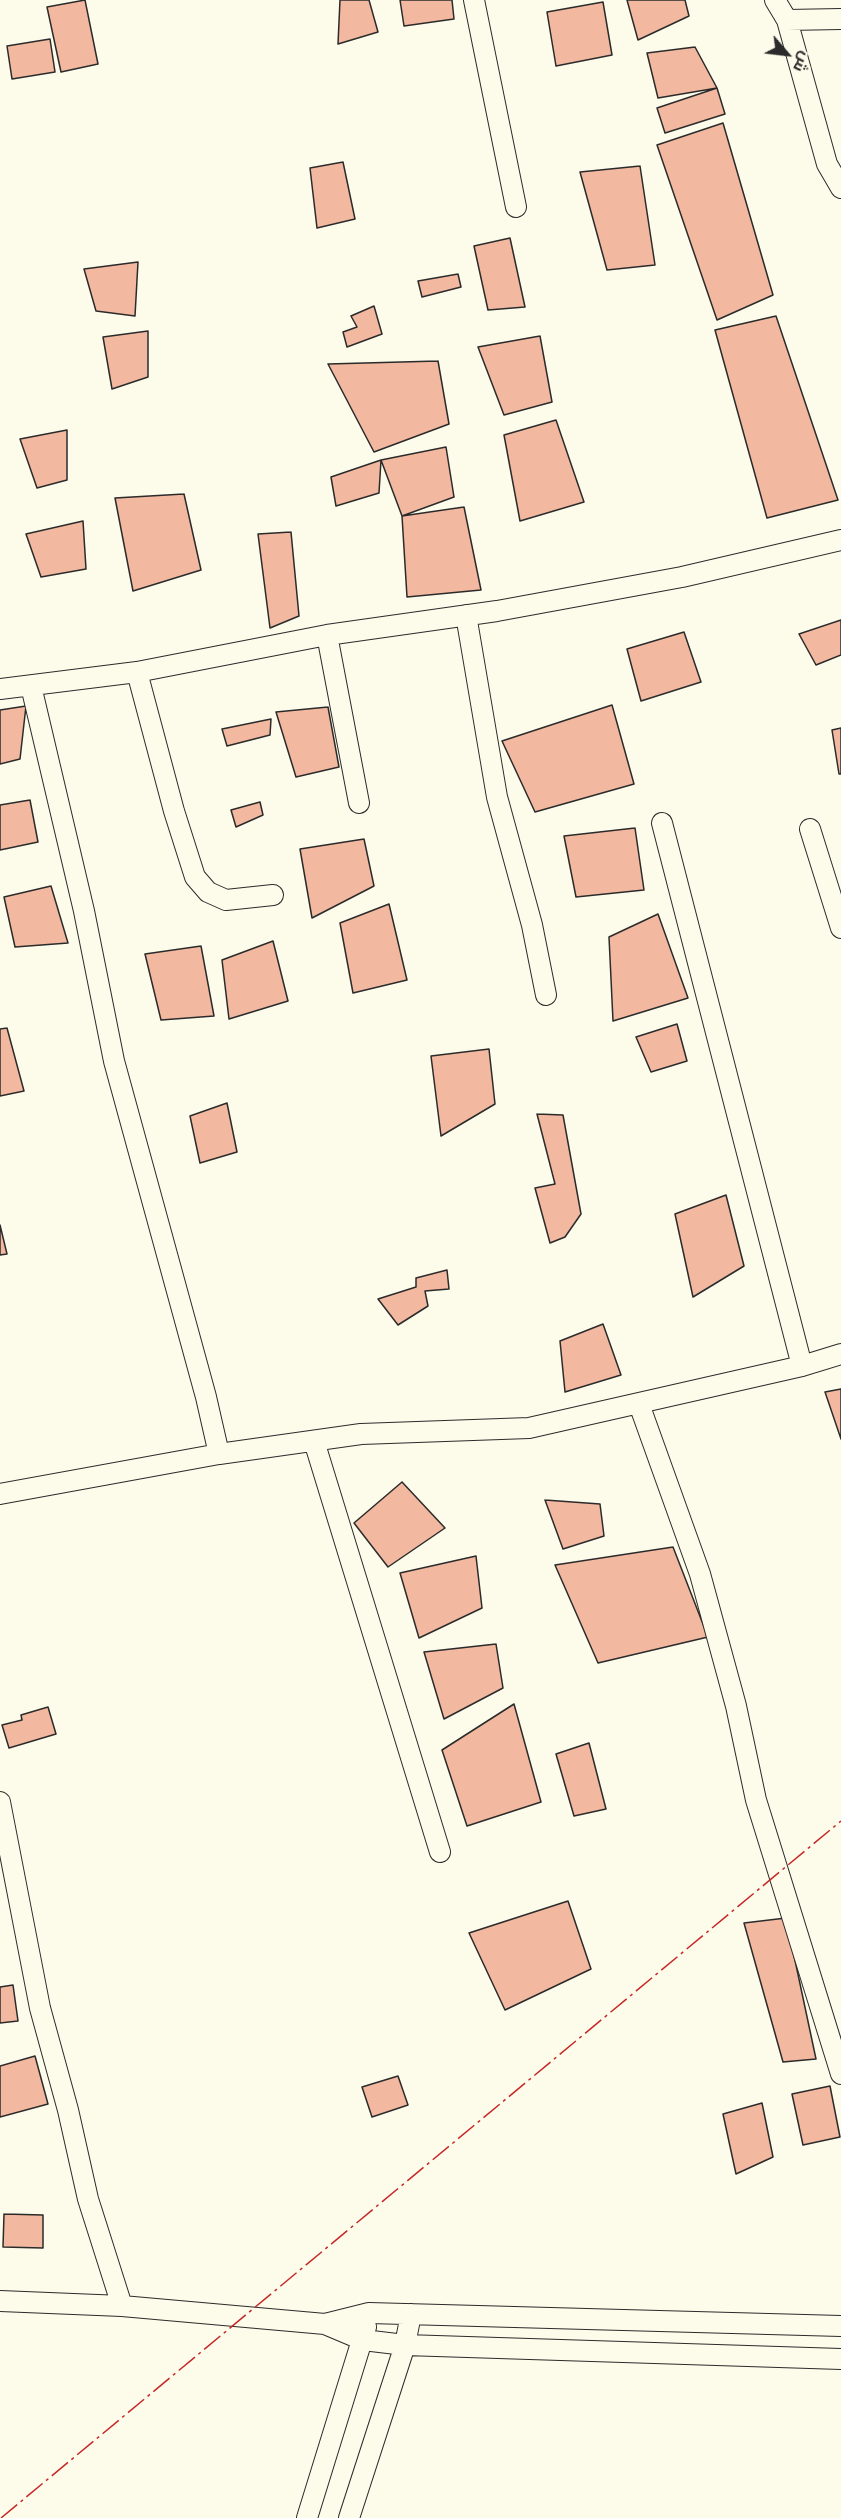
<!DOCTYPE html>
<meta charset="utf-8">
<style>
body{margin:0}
#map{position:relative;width:841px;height:2518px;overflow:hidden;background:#fdfbea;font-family:Barlow,Cairo,sans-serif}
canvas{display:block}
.north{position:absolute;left:757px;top:24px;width:60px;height:60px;-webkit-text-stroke:4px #fdfbea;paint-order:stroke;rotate:118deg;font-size:16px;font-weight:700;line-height:24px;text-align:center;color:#2b2b2b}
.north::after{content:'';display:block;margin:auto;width:21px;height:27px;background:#2b2b2b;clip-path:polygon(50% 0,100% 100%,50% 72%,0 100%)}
</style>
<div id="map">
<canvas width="841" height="2518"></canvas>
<div class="north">ش</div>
</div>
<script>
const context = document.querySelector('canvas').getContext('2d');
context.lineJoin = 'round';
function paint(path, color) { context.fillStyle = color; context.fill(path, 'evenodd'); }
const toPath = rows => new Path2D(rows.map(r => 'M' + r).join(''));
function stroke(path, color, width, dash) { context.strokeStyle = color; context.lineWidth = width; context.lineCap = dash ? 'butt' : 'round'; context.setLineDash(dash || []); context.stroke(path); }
const building = toPath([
 [85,0,98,64,61,72,47,7,85,0],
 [340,0,369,0,378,32,338,44,340,0],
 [400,0,452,0,454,19,404,26,400,0],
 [627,0,685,0,689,16,638,40,627,0],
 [603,2,612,55,556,66,547,12,603,2],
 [50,39,55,72,12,79,7,46,50,39],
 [695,47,717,88,658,98,647,53,695,47],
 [717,88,725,114,665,133,657,108,717,88],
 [723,123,773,295,717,320,657,145,723,123],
 [343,162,355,219,317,228,310,168,343,162],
 [640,166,655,265,607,270,580,172,640,166],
 [510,238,525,307,488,310,474,246,510,238],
 [138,262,135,316,96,311,84,269,138,262],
 [458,274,461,287,422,297,418,281,458,274],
 [374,306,382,334,347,347,343,332,357,327,351,316,374,306],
 [776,316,838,500,767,518,715,330,776,316],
 [148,331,148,377,112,389,103,337,148,331],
 [540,336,552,402,504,415,478,347,540,336],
 [438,361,449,424,374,452,328,364,438,361],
 [556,420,584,502,520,521,504,435,556,420],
 [67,430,67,480,37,488,20,439,67,430],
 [446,447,454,497,402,516,381,460,446,447],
 [381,460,379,493,336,506,331,477,381,460],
 [184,494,201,570,133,591,115,498,184,494],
 [464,507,481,590,407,597,402,516,464,507],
 [83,521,86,569,41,577,26,534,83,521],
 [291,532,299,616,270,628,258,534,291,532],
 [841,620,841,655,816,665,799,634,841,620],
 [684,632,701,682,641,701,627,649,684,632],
 [612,705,634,784,535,812,502,741,612,705],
 [26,706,20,759,0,764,0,710,26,706],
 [328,707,339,767,296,777,276,712,328,707],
 [271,719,270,735,227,746,222,729,271,719],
 [841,728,841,774,839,774,832,730,841,728],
 [30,800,38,842,0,850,0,805,30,800],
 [260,802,263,815,236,827,231,810,260,802],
 [635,828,644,890,576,897,564,836,635,828],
 [364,839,374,886,312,918,300,849,364,839],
 [51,886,68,943,15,947,4,897,51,886],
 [389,904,407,980,353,993,340,923,389,904],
 [658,914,688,998,613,1021,609,937,658,914],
 [273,941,288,1001,229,1019,222,960,273,941],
 [201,946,214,1016,161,1020,145,954,201,946],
 [677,1024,687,1061,651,1072,636,1037,677,1024],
 [7,1028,24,1091,0,1096,0,1029,7,1028],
 [489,1049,495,1104,441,1136,431,1056,489,1049],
 [227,1103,237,1152,200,1163,190,1116,227,1103],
 [537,1114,563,1115,581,1214,565,1237,550,1243,535,1188,555,1184,537,1114],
 [726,1195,744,1266,693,1297,675,1214,726,1195],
 [0,1225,7,1254,0,1255,0,1225],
 [447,1270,449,1289,425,1291,428,1306,398,1325,378,1299,416,1287,416,1278,447,1270],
 [603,1324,621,1375,565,1392,560,1341,603,1324],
 [841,1389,841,1439,825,1392,841,1389],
 [402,1482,445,1528,388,1567,354,1523,402,1482],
 [545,1500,600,1504,604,1536,563,1549,545,1500],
 [673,1547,708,1637,598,1663,555,1565,673,1547],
 [476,1556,482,1608,419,1638,400,1573,476,1556],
 [496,1644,503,1688,444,1719,424,1652,496,1644],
 [514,1704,541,1802,467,1826,442,1750,514,1704],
 [48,1707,56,1734,9,1748,2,1725,22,1720,21,1715,48,1707],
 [589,1743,606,1809,574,1816,556,1754,589,1743],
 [568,1901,591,1969,505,2010,469,1933,568,1901],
 [786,1918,816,2059,783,2062,744,1923,786,1918],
 [13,1985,18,2021,0,2023,0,1987,13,1985],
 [35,2056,48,2104,0,2117,0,2066,35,2056],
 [398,2076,408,2105,372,2117,362,2087,398,2076],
 [830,2086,840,2137,803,2145,792,2094,830,2086],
 [762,2103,773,2157,736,2174,723,2114,762,2103],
 [4,2214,43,2215,43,2248,3,2247,4,2214]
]);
const street = toPath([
 [474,0,516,207],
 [775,0,787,20,827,164,841,188],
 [787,20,841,19],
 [466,615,497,797,532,925,546,995],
 [327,635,359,803],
 [137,672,174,811,195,877,208,892,226,900,273,895],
 [31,686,84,911,114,1061,206,1397,219,1454],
 [0,689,137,672,327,635,497,611,682,577,841,540],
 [662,823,802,1366],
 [810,829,841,928],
 [639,1404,700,1574,736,1706,756,1800,841,2074],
 [314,1441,440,1852],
 [0,1494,219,1454,361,1434,529,1428,802,1366,841,1354],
 [0,1802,40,2008,68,2110,88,2199,122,2306],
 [0,2301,122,2306,325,2324,363,2340,405,2345,841,2359],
 [325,2324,369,2313,841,2326],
 [307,2518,366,2327],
 [349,2518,405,2345,411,2314]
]);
const power = toPath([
 [1,2518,841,1821]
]);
paint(building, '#f2b8a0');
stroke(building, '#2b2b2b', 1.5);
stroke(street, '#2b2b2b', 22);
stroke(street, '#fdfbea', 20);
stroke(power, '#c62828', 1.5, [21, 4.5, 3, 4.5]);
</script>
